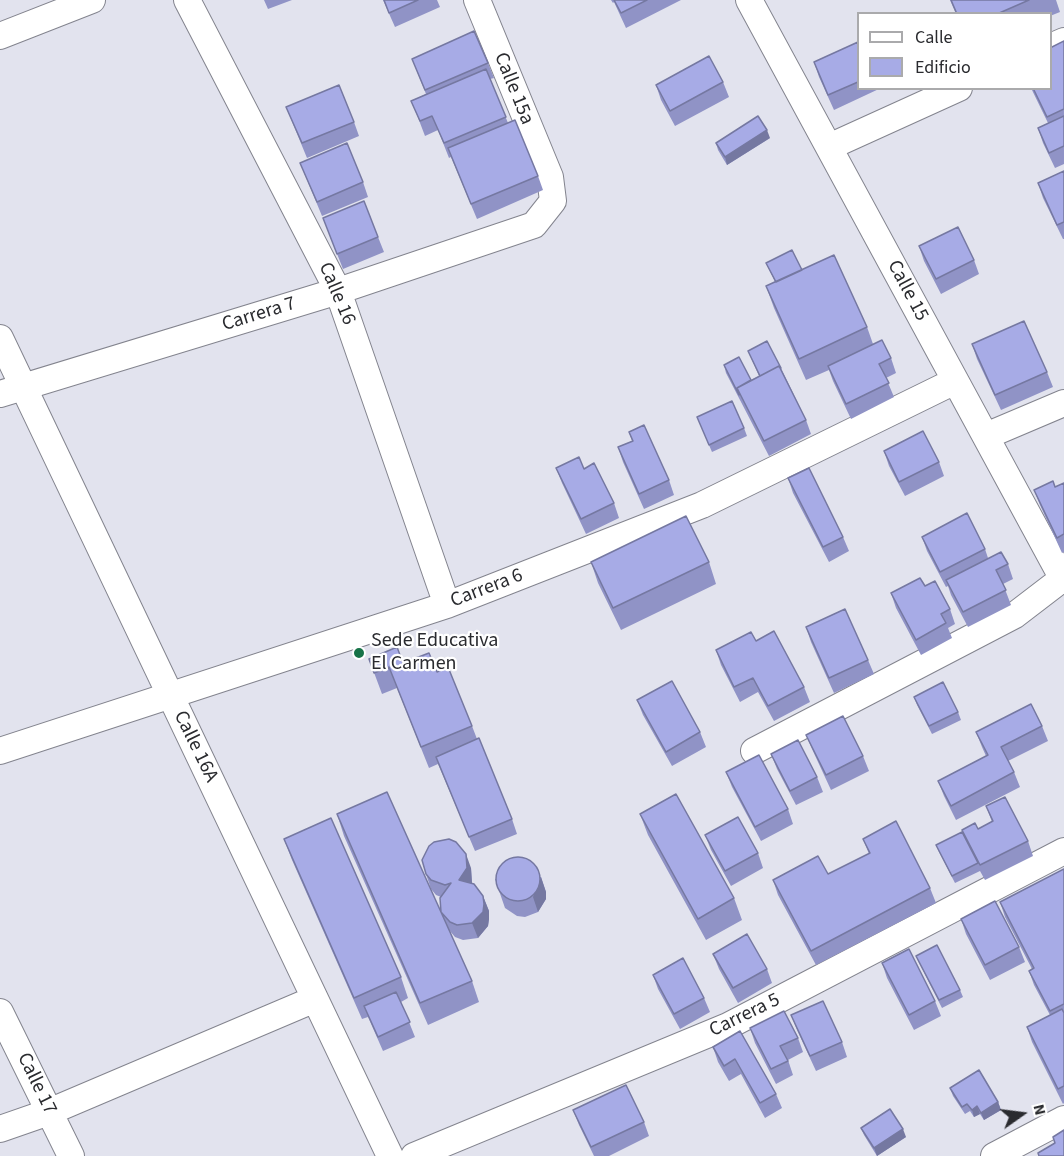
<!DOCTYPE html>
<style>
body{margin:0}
#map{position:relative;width:1064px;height:1156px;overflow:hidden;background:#e2e3ee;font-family:"Source Sans 3",sans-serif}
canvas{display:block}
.legend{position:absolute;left:857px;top:12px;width:195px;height:78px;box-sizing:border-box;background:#fff;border:2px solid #aaaaac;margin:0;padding:8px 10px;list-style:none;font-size:18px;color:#2a2b2f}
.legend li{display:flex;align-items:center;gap:12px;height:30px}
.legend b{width:30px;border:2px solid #aaaaac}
.north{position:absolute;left:992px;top:1084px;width:60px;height:60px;-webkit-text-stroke:4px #fff;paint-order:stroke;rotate:76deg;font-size:16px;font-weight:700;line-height:24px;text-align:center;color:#2a2b2f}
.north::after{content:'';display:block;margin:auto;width:21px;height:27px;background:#2a2b2f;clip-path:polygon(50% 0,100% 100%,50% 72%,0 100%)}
</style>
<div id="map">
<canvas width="1064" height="1156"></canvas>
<ul class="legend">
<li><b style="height:8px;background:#fff"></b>Calle</li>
<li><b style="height:16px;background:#a7abe6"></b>Edificio</li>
</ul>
<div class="north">N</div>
</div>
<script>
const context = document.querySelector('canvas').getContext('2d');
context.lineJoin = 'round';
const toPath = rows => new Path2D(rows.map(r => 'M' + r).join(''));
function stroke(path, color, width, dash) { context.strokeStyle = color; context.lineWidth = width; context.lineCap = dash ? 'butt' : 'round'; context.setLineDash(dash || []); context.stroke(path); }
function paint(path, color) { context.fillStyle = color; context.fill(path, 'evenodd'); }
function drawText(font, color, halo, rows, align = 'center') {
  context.font = font + ' "Source Sans 3",sans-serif'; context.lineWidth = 4.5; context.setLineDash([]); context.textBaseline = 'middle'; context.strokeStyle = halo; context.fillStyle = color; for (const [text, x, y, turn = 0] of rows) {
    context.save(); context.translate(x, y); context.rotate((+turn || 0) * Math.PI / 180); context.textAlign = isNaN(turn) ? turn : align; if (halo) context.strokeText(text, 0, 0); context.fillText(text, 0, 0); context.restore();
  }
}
const street = toPath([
 [187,0,338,291,447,605],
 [749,0,1064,581],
 [0,36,92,0],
 [1050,47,1064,41],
 [829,147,959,88],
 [0,338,390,1156],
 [0,394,338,291,534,225,553,201,550,177,477,0],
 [986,436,1064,403],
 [0,751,447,605,702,505,955,381],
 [754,751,1015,615,1062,579],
 [0,1012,71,1156],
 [0,1129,49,1112,315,999],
 [414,1156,728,1026,1064,851],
 [994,1156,1064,1119]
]);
const wall = toPath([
 [264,0,292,0,268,9],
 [383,0,437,0,440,7,395,27],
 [611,0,681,0,626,28,614,2,613,3],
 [950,0,1056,0,1060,12,1050,16,1050,14,956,14],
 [1064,41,1064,164,1055,168,1043,143,1038,128,1048,123,1031,88,1050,88],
 [858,42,858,88,881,88,834,110,819,77,814,62],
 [412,59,488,63,494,78,490,79,508,123,538,176,543,190,477,219,451,157,449,158,438,130,425,136,417,115,411,101,426,94],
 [723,82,729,97,675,126,661,100,656,85],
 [286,107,354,122,359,136,307,158],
 [770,138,727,165,718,150,716,143],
 [300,163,363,182,368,197,322,216],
 [1064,171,1064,239,1063,239,1043,198,1038,183],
 [323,218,378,237,384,252,343,269],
 [919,246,974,260,979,274,941,294,924,261],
 [766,263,802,270,867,327,873,344,891,358,896,373,886,378,894,397,851,419,833,381,829,370,806,380,774,308,766,286,775,282],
 [972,344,1047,372,1053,387,1001,410,977,359],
 [748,351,781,368,806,420,811,434,769,456,726,373,724,365,751,380,759,376],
 [697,417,744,428,747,436,712,452],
 [629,432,669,480,674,495,644,509,623,462,618,447,632,441],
 [884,451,939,462,944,476,905,496,889,466],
 [556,468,584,469,614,503,619,518,586,534,562,483],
 [788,478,843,537,849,551,829,562,793,493],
 [1064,483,1064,552,1062,553,1040,505,1034,490,1055,487],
 [922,537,985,549,988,558,1008,564,1013,579,1003,584,1011,605,968,627,951,595,948,586,946,587,927,551],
 [591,562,709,562,716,584,621,630,598,583],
 [925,586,950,609,955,624,948,628,952,638,921,655,896,608,891,593],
 [806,627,868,660,874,674,834,693,811,642],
 [756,641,804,687,810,702,774,721,758,692,740,702,721,665,716,650],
 [369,659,403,663,437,672,472,726,477,739,512,819,517,834,475,851,438,764,429,768,397,688,382,694],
 [914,697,958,712,961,720,932,734,917,705],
 [637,700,700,732,706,747,672,766,643,715],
 [1042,726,1048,741,1008,761,1014,772,1020,787,956,820,944,796,938,781,986,756,982,747,976,732],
 [806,735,863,756,869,771,831,790,812,749],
 [771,754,817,777,823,792,796,805,777,769],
 [726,772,788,809,793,824,761,841,732,787],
 [986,806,1028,841,1033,856,985,880,980,871,955,883,939,852,936,845,966,839,962,830,978,829,992,822],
 [337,814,441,912,441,897,436,895,431,889,426,874,471,868,472,884,483,896,489,911,489,919,488,926,478,938,463,940,455,937,449,930,472,981,479,1002,428,1025,344,836],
 [640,814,734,898,742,920,706,940,648,835],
 [705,835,758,853,763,868,731,886,711,850],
 [284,839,401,977,408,998,401,1002,415,1037,383,1051,368,1017,362,1019,292,860],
 [863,839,930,888,936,903,816,965,778,895,773,880,828,874,869,854],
 [1064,869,1064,1103,1063,1104,1032,1042,1027,1027,1050,1015,1034,985,1029,971,1032,969,1005,917,1000,902],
 [541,877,546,892,546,899,538,912,525,917,517,916,505,908,495,879],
 [961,919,1019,947,1025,962,990,980,966,934],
 [713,954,767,969,772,983,738,1003,719,969],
 [916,956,960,990,963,997,942,1008,919,963],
 [882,963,935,1001,941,1016,914,1030,887,978],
 [653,975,704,998,710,1012,680,1029,658,989],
 [791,1015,842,1042,847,1057,816,1071,797,1030],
 [750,1028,798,1038,803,1052,788,1060,793,1075,776,1084,755,1043],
 [740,1031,776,1094,782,1108,765,1118,741,1074,729,1081,718,1062,713,1047],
 [950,1088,998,1102,1001,1110,984,1120,980,1114,974,1117,970,1111,965,1114,953,1096],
 [573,1110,644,1122,649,1136,609,1156,594,1156,579,1125],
 [861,1128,906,1137,877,1156,864,1135]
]);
const shadedWall = toPath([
 [767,130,770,138,727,165,725,157],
 [466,854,471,868,472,883,464,895,459,880],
 [541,877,546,892,546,899,538,912,533,897],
 [483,896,489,911,489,919,488,926,478,938,472,923],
 [998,1102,1001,1110,984,1120,981,1113],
 [977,1106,980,1114,974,1117,972,1110],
 [903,1129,906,1137,877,1156,874,1148]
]);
const building = toPath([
 [384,0,418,0,389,13,384,0],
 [614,0,647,0,621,13,614,0],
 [951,0,1029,0,997,14,957,14,951,0],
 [474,31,488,63,425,90,412,59,474,31],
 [1064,41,1064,109,1047,117,1033,88,1050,88,1050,48,1064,41],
 [858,42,858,82,828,95,814,62,858,42],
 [709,56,723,82,670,111,656,85,709,56],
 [486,69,506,117,444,143,432,116,420,121,411,101,486,69],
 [339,85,354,122,302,143,286,107,339,85],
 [758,116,767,130,725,157,716,143,758,116],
 [1064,116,1064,146,1049,153,1038,128,1064,116],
 [515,120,538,176,471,204,448,148,515,120],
 [347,143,363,182,317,202,300,163,347,143],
 [1064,171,1064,222,1057,225,1038,183,1064,171],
 [364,201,378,237,337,254,323,218,364,201],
 [958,227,974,260,936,279,919,246,958,227],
 [792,250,802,270,776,282,766,263,792,250],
 [834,255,867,327,799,359,766,286,834,255],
 [1024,321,1047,372,995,395,972,344,1024,321],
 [882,340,891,358,879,364,889,383,846,404,828,366,882,340],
 [767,341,781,368,779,366,760,376,748,351,767,341],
 [739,357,751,380,737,388,739,395,724,365,739,357],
 [779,366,806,420,764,441,737,388,779,366],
 [732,401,744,428,709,445,697,417,732,401],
 [644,425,669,480,639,494,618,447,633,441,629,432,644,425],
 [923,431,939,462,899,482,884,451,923,431],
 [579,457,584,469,594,463,614,503,581,519,556,468,579,457],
 [809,468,843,537,823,547,788,478,809,468],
 [1053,481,1055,487,1064,483,1064,534,1057,538,1034,490,1053,481],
 [967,513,985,549,940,572,922,537,967,513],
 [686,516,709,562,613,608,591,562,686,516],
 [1001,552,1008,564,996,570,1006,590,963,612,946,580,1001,552],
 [920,578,925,586,935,581,950,609,941,614,946,623,916,640,891,593,920,578],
 [845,609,868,660,829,678,806,627,845,609],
 [774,631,804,687,768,706,753,678,734,687,716,650,751,632,756,641,774,631],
 [397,647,403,663,429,653,437,672,448,667,472,726,421,747,389,667,374,673,369,659,397,647],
 [672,681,700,732,666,752,637,700,672,681],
 [943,682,958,712,929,726,914,697,943,682],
 [1031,704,1042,726,1001,747,1014,772,951,806,938,781,988,755,976,732,1031,704],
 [843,716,863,756,826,775,806,735,843,716],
 [479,738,512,819,469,837,436,757,479,738],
 [798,740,817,777,790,791,771,754,798,740],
 [759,755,788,809,755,827,726,772,759,755],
 [387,792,472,981,420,1003,337,814,387,792],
 [676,794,734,898,698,919,640,814,676,794],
 [1005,797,1028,841,980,865,962,830,975,823,978,829,993,821,986,806,1005,797],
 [738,817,758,853,725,871,705,835,738,817],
 [331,818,401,977,354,998,284,839,331,818],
 [896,821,930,888,811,951,773,880,818,856,828,874,870,853,863,839,896,821],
 [962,832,978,863,952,876,936,845,962,832],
 [449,839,456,842,466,854,467,868,459,880,474,884,483,896,484,904,483,912,472,923,457,925,450,922,441,912,440,898,451,883,445,885,431,880,426,874,422,860,429,846,434,842,449,839],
 '496 879a22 22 0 1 1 44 0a22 22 0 1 1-44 0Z',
 [1064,869,1064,1004,1050,1011,1029,971,1034,968,1000,902,1064,869],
 [995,901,1019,947,985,965,961,919,995,901],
 [747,934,767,969,733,988,713,954,747,934],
 [937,945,960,990,939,1000,916,956,937,945],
 [909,949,935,1001,909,1015,882,963,909,949],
 [683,958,704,998,674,1014,653,975,683,958],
 [396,992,410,1022,378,1037,364,1006,396,992],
 [823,1001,842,1042,810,1056,791,1015,823,1001],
 [1062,1009,1064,1013,1064,1086,1058,1089,1027,1027,1062,1009],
 [784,1011,798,1038,780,1046,788,1061,771,1069,750,1028,784,1011],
 [740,1031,776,1094,760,1103,735,1059,724,1066,713,1047,740,1031],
 [979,1070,998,1102,981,1113,977,1106,972,1110,967,1104,962,1107,950,1088,979,1070],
 [626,1085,644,1122,591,1147,573,1110,626,1085],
 [890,1109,903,1129,874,1148,861,1128,890,1109],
 [1064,1130,1064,1156,1039,1156,1038,1153,1055,1143,1053,1137,1064,1130]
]);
const markers = [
 [359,653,6,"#177348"]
];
const streetNames = [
 ["Calle 15a",513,89,68],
 ["Calle 15",907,291,62],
 ["Calle 16",336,294,67],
 ["Carrera 7",259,315,-17],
 ["Carrera 6",487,589,-21],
 ["Calle 16A",195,747,64],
 ["Carrera 5",745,1016,-26],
 ["Calle 17",36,1084,64]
];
const poiNames = [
 ["Sede Educativa",371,642],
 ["El Carmen",371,665]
];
stroke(street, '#83848e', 28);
stroke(street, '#fff', 26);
paint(wall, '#9093c6');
paint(shadedWall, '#7578a1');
paint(building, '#a7abe6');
stroke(building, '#7578a1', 1.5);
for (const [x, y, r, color] of markers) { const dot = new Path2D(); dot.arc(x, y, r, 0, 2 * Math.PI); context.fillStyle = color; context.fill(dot); stroke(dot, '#fff', 2); }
drawText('20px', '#2a2b2f', '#fff', streetNames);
drawText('20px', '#2a2b2f', '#fff', poiNames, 'left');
</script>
